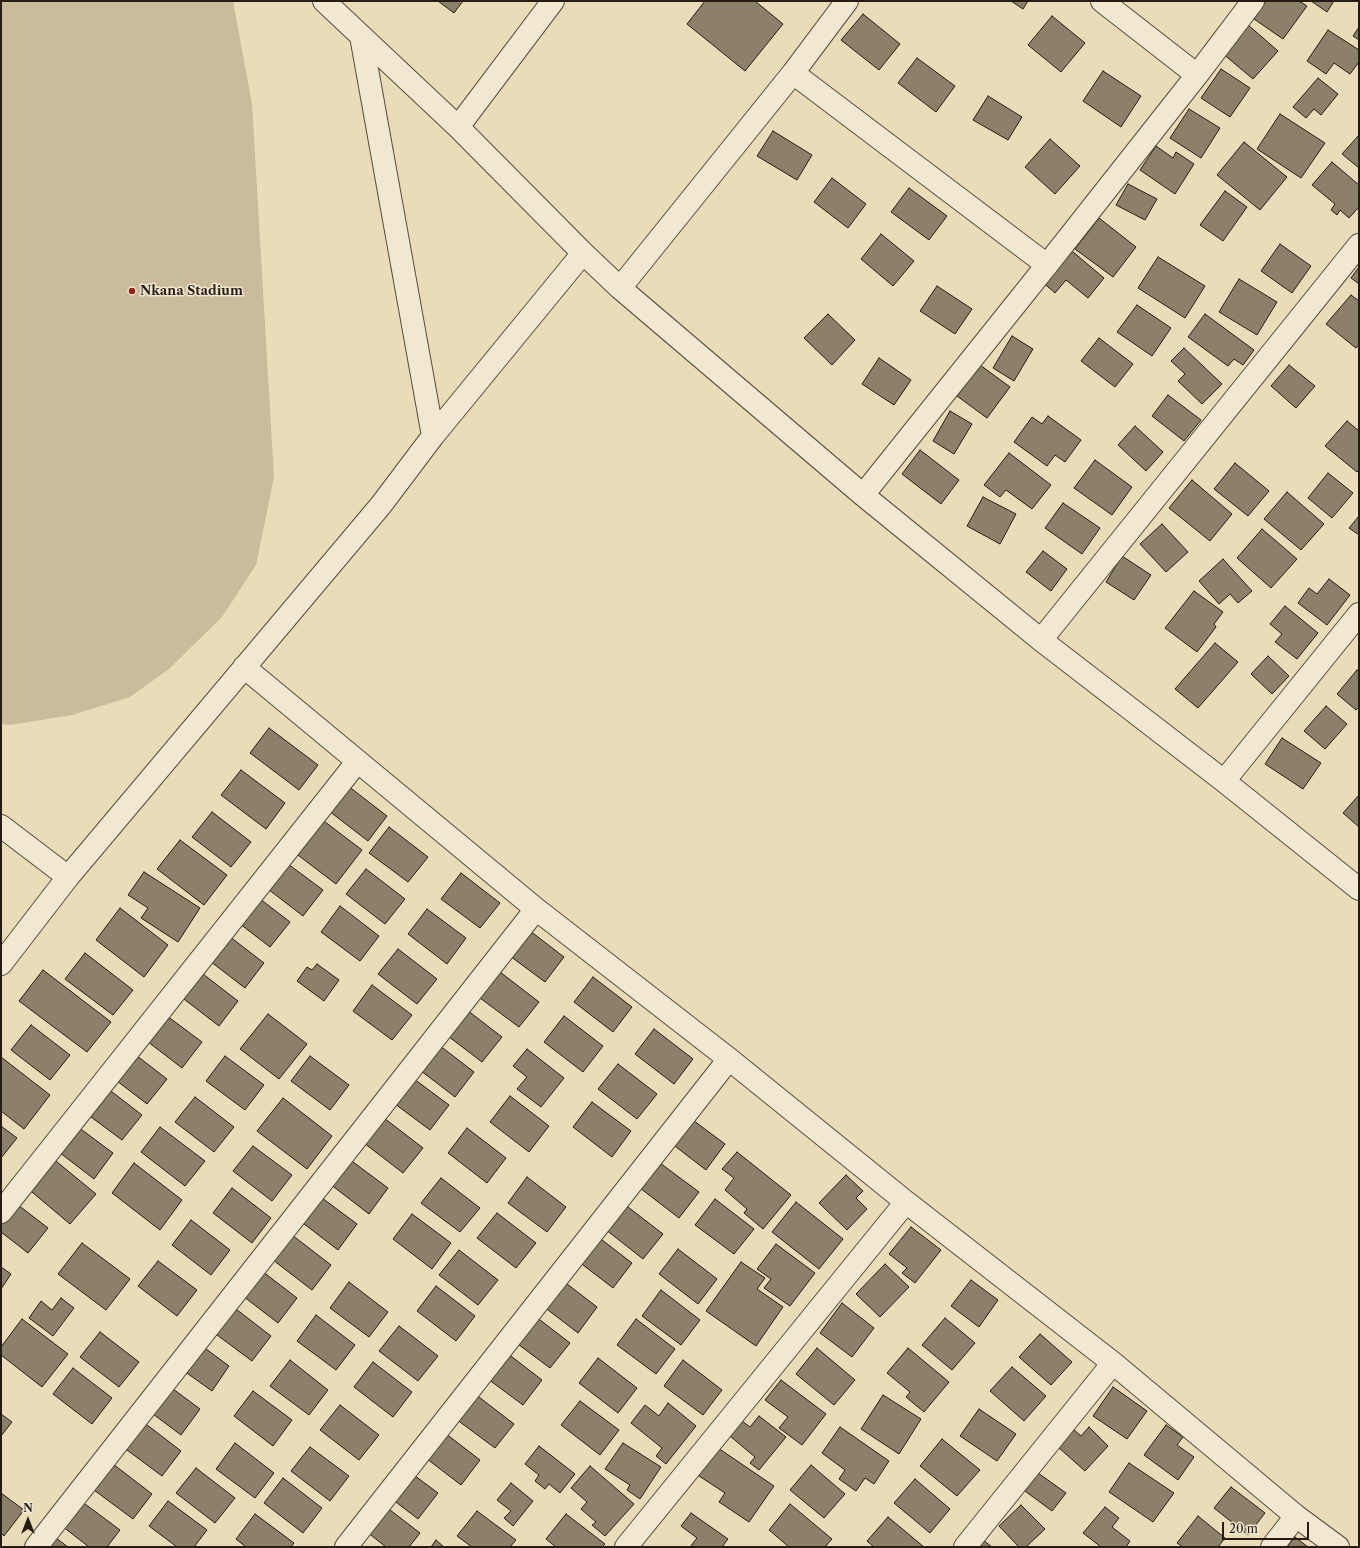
<!DOCTYPE html>
<style>
body{margin:0}
#map{position:relative;width:1360px;height:1548px;overflow:hidden;background:#eadcb8;font-family:"Libre Caslon Text",serif}
canvas{display:block}
.frame{position:absolute;inset:0;border:2px solid #261c14;pointer-events:none}
.north{position:absolute;left:8px;top:1500px;width:40px;height:40px;-webkit-text-stroke:3px #f1e8d1;paint-order:stroke;rotate:0deg;font-size:11px;font-weight:700;line-height:16px;text-align:center;color:#261c14}
.north::after{content:'';display:block;margin:auto;width:14px;height:18px;background:#261c14;clip-path:polygon(50% 0,100% 100%,50% 72%,0 100%)}
.scale{position:absolute;left:1222px;top:1522px;width:87px;height:18px;box-sizing:border-box;border:2px solid #261c14;border-top:0;padding-left:5px;font-size:12px;line-height:14px;white-space:nowrap;color:#261c14;-webkit-text-stroke:3px #f1e8d1;paint-order:stroke}
</style>
<div id="map">
<canvas width="1360" height="1548"></canvas>
<div class="frame"></div>
<div class="north">N</div>
<div class="scale">20 m</div>
</div>
<script>
const context = document.querySelector('canvas').getContext('2d');
context.lineJoin = 'round';
function paint(path, color) { context.fillStyle = color; context.fill(path, 'evenodd'); }
const toPath = rows => new Path2D(rows.map(r => 'M' + r).join(''));
function stroke(path, color, width, dash) { context.strokeStyle = color; context.lineWidth = width; context.lineCap = dash ? 'butt' : 'round'; context.setLineDash(dash || []); context.stroke(path); }
function drawText(font, color, halo, rows, align = 'center') {
  context.font = font + ' "Libre Caslon Text",serif'; context.lineWidth = 3; context.setLineDash([]); context.textBaseline = 'middle'; context.strokeStyle = halo; context.fillStyle = color; for (const [text, x, y, turn = 0] of rows) {
    context.save(); context.translate(x, y); context.rotate((+turn || 0) * Math.PI / 180); context.textAlign = isNaN(turn) ? turn : align; if (halo) context.strokeText(text, 0, 0); context.fillText(text, 0, 0); context.restore();
  }
}
const green = toPath([
 [1,1,233,1,252,104,274,477,256,565,222,617,169,669,130,697,72,715,10,725,1,724]
]);
const building = toPath([
 [438,1,463,1,454,13,438,1],
 [705,1,755,1,783,24,745,71,687,24,705,1],
 [1011,1,1028,1,1023,9,1011,1],
 [1266,1,1299,1,1307,6,1283,39,1254,19,1266,1],
 [1311,1,1334,1,1327,12,1311,1],
 [863,14,900,44,879,70,841,40,863,14],
 [1052,16,1085,43,1061,72,1028,45,1052,16],
 [1247,24,1278,51,1253,79,1222,53,1247,24],
 [1359,27,1359,40,1353,36,1359,27],
 [1328,30,1359,50,1359,62,1350,74,1334,63,1326,74,1307,61,1328,30],
 [917,58,955,86,936,112,898,83,917,58],
 [1221,69,1250,88,1230,117,1201,98,1221,69],
 [1103,71,1141,96,1121,127,1083,101,1103,71],
 [1318,78,1338,94,1321,115,1314,109,1306,118,1293,107,1318,78],
 [988,96,1022,117,1008,140,973,120,988,96],
 [1189,109,1220,128,1201,158,1170,138,1189,109],
 [1280,114,1325,143,1301,178,1257,149,1280,114],
 [773,131,812,155,797,180,757,156,773,131],
 [1359,135,1359,168,1342,154,1359,135],
 [1050,139,1080,166,1055,194,1025,167,1050,139],
 [1244,142,1287,177,1260,210,1217,175,1244,142],
 [1156,146,1173,158,1176,152,1194,164,1175,194,1140,170,1156,146],
 [1332,162,1359,185,1359,207,1349,218,1340,210,1337,215,1331,210,1335,204,1312,185,1332,162],
 [832,178,866,204,848,228,814,202,832,178],
 [1128,184,1157,199,1145,220,1116,205,1128,184],
 [909,188,947,216,929,240,891,212,909,188],
 [1225,191,1247,207,1223,241,1200,225,1225,191],
 [1099,218,1136,247,1113,277,1075,249,1099,218],
 [881,234,914,261,893,286,861,259,881,234],
 [1280,244,1311,266,1292,293,1261,271,1280,244],
 [1066,246,1104,278,1088,298,1066,280,1055,293,1039,279,1066,246],
 [1158,257,1205,286,1185,318,1138,288,1158,257],
 [1359,267,1359,284,1351,278,1359,267],
 [1239,279,1277,302,1257,335,1219,312,1239,279],
 [937,286,972,309,955,334,920,311,937,286],
 [1351,295,1359,301,1359,345,1356,348,1326,324,1351,295],
 [1137,305,1171,328,1152,356,1117,332,1137,305],
 [828,314,855,340,832,365,804,338,828,314],
 [1205,314,1254,350,1243,365,1234,359,1228,366,1188,337,1205,314],
 [1012,336,1033,349,1014,381,993,368,1012,336],
 [1099,338,1133,364,1115,387,1081,361,1099,338],
 [1184,348,1222,384,1202,404,1178,381,1185,374,1171,361,1184,348],
 [879,358,911,380,894,405,862,384,879,358],
 [980,365,1010,387,987,418,957,396,980,365],
 [1289,365,1315,386,1296,408,1271,386,1289,365],
 [1168,395,1201,420,1184,441,1152,416,1168,395],
 [950,411,972,424,954,454,933,441,950,411],
 [1048,416,1081,440,1065,462,1055,455,1047,466,1014,442,1032,417,1042,424,1048,416],
 [1347,421,1359,431,1359,470,1357,472,1325,446,1347,421],
 [1135,426,1163,452,1146,471,1118,445,1135,426],
 [920,450,959,480,941,504,902,474,920,450],
 [1009,453,1051,485,1032,509,1006,490,1000,497,984,485,1009,453],
 [1095,460,1132,487,1112,515,1074,488,1095,460],
 [1235,463,1269,491,1248,516,1214,489,1235,463],
 [1328,473,1353,493,1332,518,1308,498,1328,473],
 [1192,480,1232,514,1210,541,1169,508,1192,480],
 [1287,492,1324,524,1301,550,1264,519,1287,492],
 [983,497,1016,514,1000,544,967,526,983,497],
 [1063,503,1100,528,1082,554,1045,528,1063,503],
 [1359,516,1359,535,1349,528,1359,516],
 [1162,524,1188,552,1166,572,1140,544,1162,524],
 [1262,529,1297,559,1271,588,1237,558,1262,529],
 [1043,551,1067,569,1051,591,1026,572,1043,551],
 [1122,556,1151,575,1134,600,1106,582,1122,556],
 [1223,559,1252,591,1238,603,1230,594,1219,604,1199,581,1223,559],
 [1329,579,1350,595,1327,625,1298,603,1309,588,1317,594,1329,579],
 [1194,591,1223,612,1214,624,1216,627,1197,652,1165,628,1194,591],
 [1285,606,1318,633,1297,659,1275,642,1282,634,1270,624,1285,606],
 [1215,643,1238,662,1198,708,1175,689,1215,643],
 [1268,656,1289,676,1272,694,1251,674,1268,656],
 [1357,670,1359,672,1359,707,1356,710,1337,694,1357,670],
 [1326,706,1347,724,1325,749,1304,731,1326,706],
 [269,728,318,765,299,790,250,753,269,728],
 [1282,738,1321,763,1303,789,1265,764,1282,738],
 [241,770,285,803,266,829,221,795,241,770],
 [348,786,387,816,368,841,329,811,348,786],
 [1359,795,1359,827,1343,813,1359,795],
 [212,812,251,842,231,867,192,837,212,812],
 [312,812,362,850,336,884,286,846,312,812],
 [389,827,428,857,408,882,369,853,389,827],
 [180,840,227,875,204,905,157,869,180,840],
 [284,861,323,890,303,916,264,886,284,861],
 [366,869,405,899,385,924,346,894,366,869],
 [144,872,200,908,178,942,141,918,148,908,128,895,144,872],
 [461,873,500,903,480,928,441,899,461,873],
 [251,892,290,922,270,947,231,917,251,892],
 [340,906,379,936,360,961,321,932,340,906],
 [120,908,168,945,144,977,96,940,120,908],
 [427,909,466,938,447,964,408,934,427,909],
 [525,927,564,957,545,982,506,953,525,927],
 [225,933,264,963,245,988,206,958,225,933],
 [398,949,437,979,417,1004,378,974,398,949],
 [85,953,133,990,113,1015,65,979,85,953],
 [317,964,339,980,324,1001,297,981,307,967,312,970,317,964],
 [43,970,111,1022,87,1052,19,1001,43,970],
 [199,971,238,1001,219,1026,180,996,199,971],
 [500,972,539,1002,519,1027,480,998,500,972],
 [593,977,632,1007,613,1032,574,1002,593,977],
 [372,985,412,1015,392,1040,353,1011,372,985],
 [463,1007,502,1037,482,1062,444,1033,463,1007],
 [163,1013,202,1042,182,1068,143,1038,163,1013],
 [268,1014,307,1044,279,1079,240,1049,268,1014],
 [564,1016,603,1046,583,1072,544,1042,564,1016],
 [31,1025,70,1055,50,1080,11,1050,31,1025],
 [654,1029,693,1059,674,1084,635,1054,654,1029],
 [435,1042,474,1072,455,1097,416,1067,435,1042],
 [128,1049,167,1079,147,1104,108,1074,128,1049],
 [527,1049,564,1078,541,1107,517,1089,527,1077,513,1066,527,1049],
 [225,1056,264,1085,245,1110,206,1081,225,1056],
 [310,1056,349,1085,330,1110,291,1081,310,1056],
 [1,1057,50,1095,24,1129,1,1111,1,1057],
 [618,1064,657,1094,637,1119,598,1089,618,1064],
 [410,1076,449,1105,430,1130,391,1101,410,1076],
 [103,1085,142,1115,122,1140,83,1111,103,1085],
 [510,1096,549,1126,529,1152,490,1122,510,1096],
 [195,1097,234,1127,214,1152,175,1122,195,1097],
 [283,1098,332,1136,307,1169,257,1131,283,1098],
 [592,1102,631,1131,612,1157,573,1127,592,1102],
 [686,1115,725,1144,706,1170,667,1140,686,1115],
 [384,1118,423,1148,403,1173,364,1143,384,1118],
 [74,1124,113,1153,94,1179,55,1149,74,1124],
 [1,1126,17,1138,1,1158,1,1126],
 [160,1127,205,1161,185,1186,141,1152,160,1127],
 [467,1128,506,1158,487,1183,448,1153,467,1128],
 [253,1146,292,1175,272,1201,233,1171,253,1146],
 [737,1152,791,1195,763,1229,744,1213,747,1209,725,1190,734,1178,722,1169,737,1152],
 [51,1157,96,1194,70,1224,26,1187,51,1157],
 [349,1159,388,1188,369,1214,330,1184,349,1159],
 [134,1163,182,1200,160,1230,112,1193,134,1163],
 [660,1163,699,1192,679,1218,640,1188,660,1163],
 [846,1175,863,1191,856,1198,867,1209,847,1230,819,1203,846,1175],
 [527,1177,566,1207,547,1232,508,1203,527,1177],
 [441,1178,480,1208,460,1232,421,1203,441,1178],
 [232,1188,271,1218,252,1243,213,1213,232,1188],
 [318,1195,357,1224,338,1250,299,1220,318,1195],
 [9,1198,48,1228,28,1253,1,1232,1,1208,9,1198],
 [715,1199,754,1229,734,1254,695,1225,715,1199],
 [796,1202,843,1239,819,1269,772,1232,796,1202],
 [624,1204,663,1234,643,1259,605,1229,624,1204],
 [497,1213,536,1243,516,1268,477,1238,497,1213],
 [412,1214,451,1243,432,1269,393,1239,412,1214],
 [191,1220,230,1250,211,1275,172,1245,191,1220],
 [911,1227,941,1250,915,1283,902,1273,907,1268,889,1254,911,1227],
 [593,1233,632,1263,613,1288,574,1258,593,1233],
 [292,1235,331,1265,312,1290,273,1260,292,1235],
 [82,1243,130,1279,106,1310,58,1274,82,1243],
 [776,1244,815,1273,790,1306,764,1288,771,1279,757,1269,776,1244],
 [678,1249,717,1279,698,1304,659,1274,678,1249],
 [459,1250,498,1280,478,1305,439,1275,459,1250],
 [158,1261,197,1290,177,1316,138,1286,158,1261],
 [741,1262,765,1278,757,1289,783,1307,756,1346,706,1311,741,1262],
 [885,1264,909,1287,880,1317,856,1294,885,1264],
 [1,1267,11,1274,1,1289,1,1267],
 [258,1268,297,1298,278,1323,239,1293,258,1268],
 [558,1277,597,1307,578,1333,539,1303,558,1277],
 [971,1280,998,1300,979,1327,951,1306,971,1280],
 [349,1282,388,1312,369,1337,330,1308,349,1282],
 [436,1286,475,1316,456,1341,417,1311,436,1286],
 [661,1290,700,1320,681,1345,642,1316,661,1290],
 [61,1298,74,1308,53,1336,29,1318,41,1301,52,1310,61,1298],
 [842,1303,874,1328,852,1357,820,1333,842,1303],
 [232,1306,271,1336,252,1361,213,1332,232,1306],
 [531,1313,570,1343,550,1368,511,1339,531,1313],
 [316,1315,355,1345,336,1370,297,1341,316,1315],
 [945,1318,975,1343,952,1370,922,1345,945,1318],
 [22,1319,68,1354,42,1387,1,1355,1,1347,22,1319],
 [636,1319,675,1349,656,1374,617,1345,636,1319],
 [399,1326,438,1356,418,1381,379,1351,399,1326],
 [100,1332,139,1362,119,1387,80,1357,100,1332],
 [1040,1334,1072,1362,1051,1385,1019,1357,1040,1334],
 [202,1346,229,1366,212,1391,184,1371,202,1346],
 [817,1348,855,1380,834,1405,796,1374,817,1348],
 [908,1348,949,1382,924,1412,906,1397,910,1392,887,1373,908,1348],
 [503,1350,542,1380,523,1405,484,1376,503,1350],
 [598,1358,637,1388,618,1413,579,1383,598,1358],
 [290,1360,328,1390,309,1415,270,1386,290,1360],
 [683,1360,722,1390,703,1415,664,1386,683,1360],
 [373,1362,412,1392,393,1417,354,1387,373,1362],
 [1012,1367,1046,1396,1024,1421,990,1391,1012,1367],
 [73,1368,112,1398,92,1424,53,1394,73,1368],
 [161,1380,200,1409,181,1435,141,1405,161,1380],
 [781,1380,826,1414,802,1445,779,1428,788,1417,765,1400,781,1380],
 [1113,1387,1147,1411,1127,1439,1093,1416,1113,1387],
 [253,1391,292,1420,273,1446,234,1416,253,1391],
 [475,1394,514,1424,495,1448,456,1419,475,1394],
 [883,1395,921,1419,899,1454,861,1429,883,1395],
 [580,1401,619,1430,600,1455,561,1425,580,1401],
 [668,1403,696,1426,666,1464,656,1456,662,1448,631,1423,645,1405,659,1416,668,1403],
 [340,1405,379,1435,359,1460,320,1430,340,1405],
 [979,1409,1016,1434,997,1461,960,1436,979,1409],
 [1,1414,12,1422,1,1436,1,1414],
 [759,1416,786,1437,759,1470,750,1463,755,1457,730,1436,742,1421,750,1427,759,1416],
 [142,1421,181,1451,162,1476,123,1447,142,1421],
 [1166,1425,1183,1437,1177,1445,1194,1457,1178,1480,1144,1455,1166,1425],
 [840,1427,889,1461,874,1484,865,1478,856,1491,839,1479,845,1470,822,1453,840,1427],
 [1089,1427,1108,1446,1085,1471,1058,1447,1073,1429,1081,1436,1089,1427],
 [441,1430,480,1460,461,1485,422,1455,441,1430],
 [942,1439,980,1470,957,1496,920,1466,942,1439],
 [235,1443,274,1473,255,1498,216,1469,235,1443],
 [623,1443,661,1467,640,1499,627,1490,630,1485,605,1469,623,1443],
 [539,1446,575,1474,560,1493,549,1484,545,1489,535,1481,539,1475,525,1464,539,1446],
 [715,1446,774,1486,749,1522,719,1502,725,1493,696,1474,715,1446],
 [310,1447,349,1476,330,1501,291,1471,310,1447],
 [1129,1463,1174,1493,1153,1522,1109,1492,1129,1463],
 [113,1464,152,1494,133,1519,94,1490,113,1464],
 [399,1464,438,1493,418,1519,379,1489,399,1464],
 [811,1465,845,1494,824,1518,790,1490,811,1465],
 [590,1466,634,1504,605,1536,592,1525,596,1522,581,1509,587,1502,571,1488,590,1466],
 [196,1468,235,1498,215,1523,176,1493,196,1468],
 [1038,1473,1066,1493,1052,1511,1025,1491,1038,1473],
 [283,1478,322,1508,303,1533,264,1503,283,1478],
 [915,1479,950,1509,930,1533,894,1503,915,1479],
 [511,1483,533,1501,513,1526,504,1518,511,1511,497,1500,511,1483],
 [1231,1487,1265,1513,1248,1535,1214,1508,1231,1487],
 [1,1493,24,1510,4,1536,1,1533,1,1493],
 [81,1501,120,1530,107,1547,89,1547,62,1526,81,1501],
 [168,1501,207,1530,194,1547,177,1547,149,1526,168,1501],
 [381,1503,420,1533,409,1547,386,1547,362,1528,381,1503],
 [790,1504,832,1539,825,1547,789,1547,769,1530,790,1504],
 [1021,1505,1045,1529,1026,1547,1019,1547,999,1526,1021,1505],
 [1105,1507,1119,1518,1112,1527,1130,1541,1126,1547,1101,1547,1083,1533,1105,1507],
 [477,1511,516,1540,510,1547,472,1547,457,1536,477,1511],
 [691,1513,728,1539,722,1547,690,1547,697,1538,681,1526,691,1513],
 [255,1514,294,1543,291,1547,246,1547,236,1539,255,1514],
 [566,1514,605,1544,602,1547,556,1547,546,1539,566,1514],
 [1198,1516,1225,1538,1218,1547,1183,1547,1177,1543,1198,1516],
 [888,1517,924,1547,874,1547,867,1541,888,1517],
 [1295,1537,1308,1547,1287,1547,1295,1537],
 [56,1538,68,1547,49,1547,56,1538],
 [436,1540,444,1547,431,1547,436,1540],
 [983,1540,992,1547,977,1547,983,1540]
]);
const minor = toPath([
 [324,1,458,127,583,253,620,288,863,495,1041,640,1224,781,1359,889],
 [1102,1,1197,75],
 [361,36,433,436],
 [793,73,1047,265],
 [458,127,553,1],
 [620,288,793,73,847,1],
 [863,495,1047,265,1197,75,1253,1],
 [1041,640,1359,245],
 [244,667,536,909,729,1059,906,1202,626,1547],
 [1224,781,1359,614],
 [1,826,68,877],
 [1,964,68,877,381,505,433,436,583,253],
 [906,1202,1113,1363,1296,1516,1338,1547],
 [1,1212,357,762],
 [36,1547,536,909],
 [346,1547,729,1059],
 [965,1547,1113,1363],
 [1272,1547,1296,1516]
]);
const markers = [
 [132,291,4,"#8f2418"]
];
const poiNames = [
 ["Nkana Stadium",140,291]
];
paint(green, '#c9bb9c');
paint(building, '#8c8069');
stroke(building, '#261c14', 1);
stroke(minor, '#574c3d', 24);
stroke(minor, '#f1e8d1', 22);
for (const [x, y, r, color] of markers) { const dot = new Path2D(); dot.arc(x, y, r, 0, 2 * Math.PI); context.fillStyle = color; context.fill(dot); stroke(dot, '#f1e8d1', 1.5); }
drawText('bold 13px', '#261c14', '#f1e8d1', poiNames, 'left');
</script>
